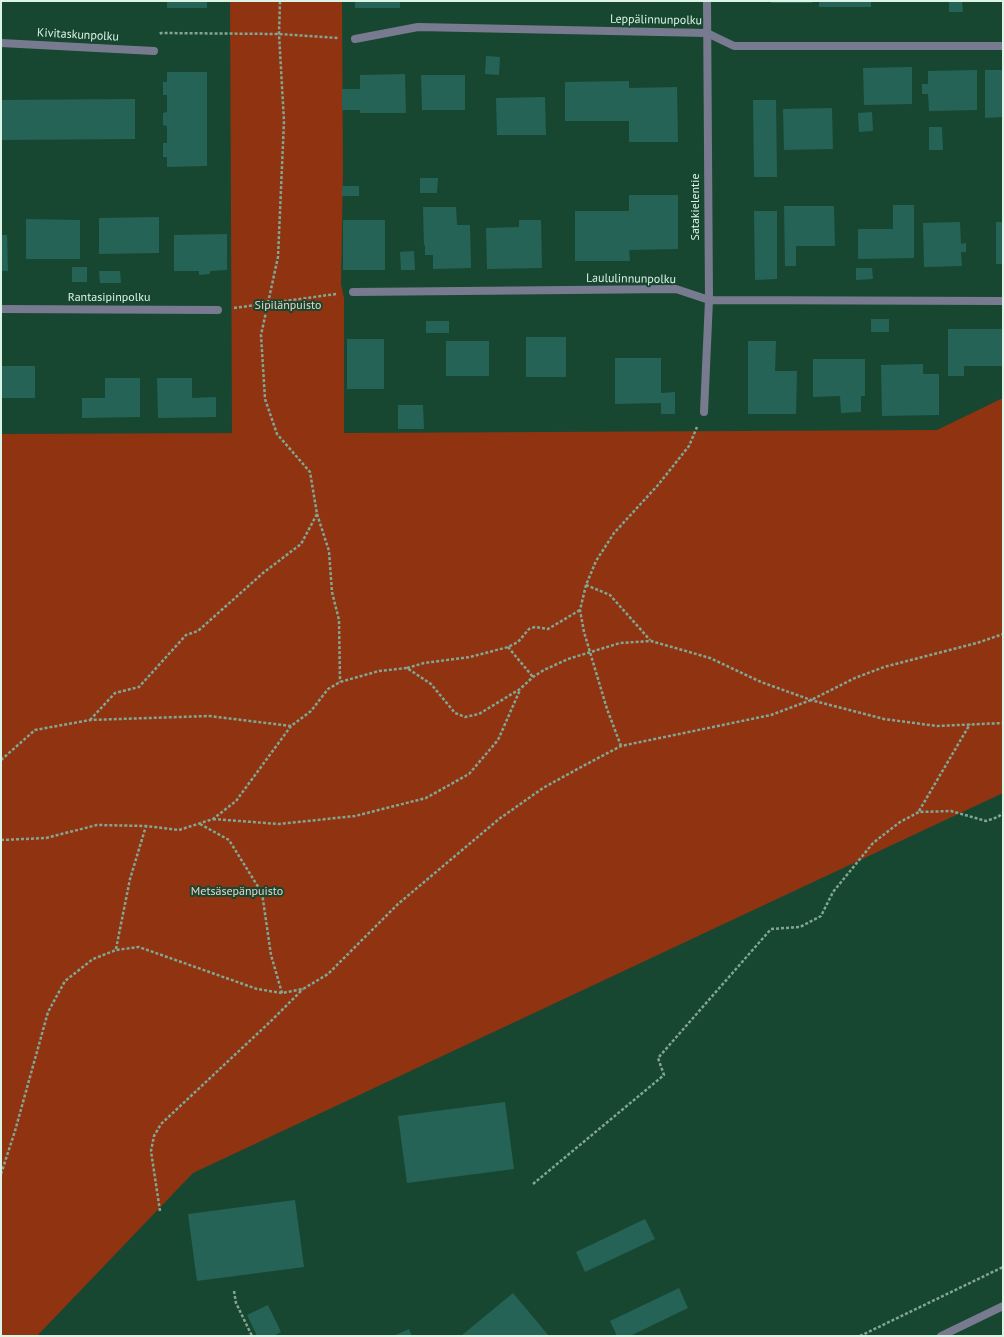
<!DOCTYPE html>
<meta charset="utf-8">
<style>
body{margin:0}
#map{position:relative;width:1004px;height:1337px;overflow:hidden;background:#174730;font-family:"PT Sans",sans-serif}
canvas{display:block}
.frame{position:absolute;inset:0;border:2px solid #dcf4e5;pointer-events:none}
</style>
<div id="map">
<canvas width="1004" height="1337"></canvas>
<div class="frame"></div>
</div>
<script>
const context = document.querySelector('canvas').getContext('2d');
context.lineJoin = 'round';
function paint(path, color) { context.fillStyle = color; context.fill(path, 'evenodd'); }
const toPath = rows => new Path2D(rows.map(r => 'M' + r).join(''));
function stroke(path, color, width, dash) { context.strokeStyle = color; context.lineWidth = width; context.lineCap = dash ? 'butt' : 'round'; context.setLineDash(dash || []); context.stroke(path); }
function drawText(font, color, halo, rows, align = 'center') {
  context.font = font + ' "PT Sans",sans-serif'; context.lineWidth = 4; context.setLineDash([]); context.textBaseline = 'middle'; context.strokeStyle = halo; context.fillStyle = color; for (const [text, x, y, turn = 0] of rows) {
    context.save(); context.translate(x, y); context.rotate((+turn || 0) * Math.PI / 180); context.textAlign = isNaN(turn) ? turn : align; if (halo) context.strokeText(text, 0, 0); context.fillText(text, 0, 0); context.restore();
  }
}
const green = toPath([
 [230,1,342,1,343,170,341,284,344,298,344,433,937,430,1003,398,1003,793,193,1173,37,1336,1,1336,1,434,232,433]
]);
const building = toPath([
 [167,1,207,1,207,8,167,8],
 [355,1,400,1,400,8,355,8],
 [771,1,812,1,812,3,771,3],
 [819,1,871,1,871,7,819,7],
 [949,1,962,1,963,12,949,12],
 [486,56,500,57,499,75,485,74],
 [912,67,912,104,864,105,863,68],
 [977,70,977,110,929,111,928,94,922,94,922,84,928,84,928,71],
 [985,70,1003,70,1003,117,985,118],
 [167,72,207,72,207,166,167,167,167,157,163,157,163,143,167,143,167,126,163,125,163,113,167,112,167,95,163,95,163,82,167,82],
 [405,74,406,113,360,113,360,110,342,110,342,89,360,89,360,75],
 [421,75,465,75,465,110,422,110],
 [629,81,629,88,677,87,678,142,629,142,629,121,565,121,565,82],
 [545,97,546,135,497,135,496,98],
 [135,99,135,139,1,140,1,100],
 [753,100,776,100,777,177,754,177],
 [832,108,833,149,784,150,783,109],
 [872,112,873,131,859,132,858,113],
 [929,127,942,127,943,150,929,150],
 [420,178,438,178,437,193,420,193],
 [342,186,359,186,359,196,342,196],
 [629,195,678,195,678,249,629,250,630,261,575,261,575,211,629,211],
 [893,205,914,205,914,258,858,259,858,229,893,229],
 [784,206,834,206,835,246,796,246,796,266,785,266],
 [423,207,456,207,457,225,470,225,471,268,433,269,433,255,425,255,425,245,424,245],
 [754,211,777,211,777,279,755,280],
 [159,217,159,253,99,254,99,218],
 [26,219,80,220,80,259,26,259],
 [343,220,385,220,385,270,343,270],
 [519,220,541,220,542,268,487,269,486,228,519,227],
 [960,222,961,244,966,243,966,252,961,252,962,266,924,267,923,223],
 [996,222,1003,222,1003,264,996,264],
 [227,234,227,270,210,271,210,274,199,275,199,271,174,271,174,235],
 [1,235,7,235,8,271,1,271],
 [414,251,415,270,401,270,400,252],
 [72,267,87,267,87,282,72,282],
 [856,268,872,268,873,279,856,280],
 [99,271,120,271,121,283,100,283],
 [871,319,889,319,889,332,871,332],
 [426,321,449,321,449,333,426,333],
 [948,329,1003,329,1003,366,964,366,964,376,948,376],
 [526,337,566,337,566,377,526,377],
 [347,339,384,339,384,389,347,389],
 [446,341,489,341,489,376,446,376],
 [748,341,776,341,775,371,797,371,796,414,748,414],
 [615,358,661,358,661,393,675,392,675,414,661,414,661,403,615,404],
 [813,359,865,359,865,396,861,396,861,412,841,413,840,396,813,397],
 [923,364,923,374,939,374,939,415,882,416,881,365],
 [1,366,35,366,35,398,1,398],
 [105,378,140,378,140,417,82,418,82,398,105,398],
 [157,378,192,378,192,398,216,397,216,417,158,418],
 [398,405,423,405,424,429,398,429],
 [505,1102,514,1169,407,1183,398,1116],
 [295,1200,304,1267,197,1281,188,1214],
 [645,1219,655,1239,585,1272,576,1252],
 [679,1288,688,1308,630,1336,617,1336,610,1321],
 [513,1293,549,1336,461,1336],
 [268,1305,281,1332,274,1336,257,1336,247,1315],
 [409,1329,412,1336,393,1336]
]);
const path = toPath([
 [160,34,161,33,279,34,338,38],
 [234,308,336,294],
 [317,514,329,551,332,592,339,620,340,682],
 [586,585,610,595,650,640],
 [508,647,533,677],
 [407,668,424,663,470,657,508,647,518,642,529,629,535,627,548,629,580,610],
 [90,720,115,693,139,687,186,635,198,631,263,573,301,544,317,514,310,472,277,434,265,399,261,335,278,257,284,121,279,34,280,1],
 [621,746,607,709,584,632,580,610,586,585,596,561,614,533,658,485,689,446,697,427],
 [1,760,35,730,90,720,209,716,291,726],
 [919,811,970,724],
 [213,819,279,824,355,816,426,798,469,774,498,740,520,690],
 [200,824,229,840,262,893,271,955,282,993],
 [1,840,46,838,97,825,146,826,179,830,213,819,236,801,291,726,311,711,328,689,340,682,379,671,407,668,431,684,455,713,465,717,479,714,520,689,533,677,544,670,568,659,620,643,651,641,710,658,761,682,811,700,884,719,937,726,1003,723],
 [116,949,130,879,146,826],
 [1,1174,15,1131,48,1012,65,981,93,959,116,950,139,947,257,989,282,993,303,989,328,974,398,904,499,819,543,788,583,766,621,746,771,715,811,700,855,678,884,667,977,643,1003,634],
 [533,1184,664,1075,658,1058,771,929,800,927,821,916,833,892,873,843,900,822,919,812,951,811,986,821,998,817,1003,813],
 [160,1211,151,1151,154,1136,161,1124,272,1020,303,989],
 [234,1291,236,1303,252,1336],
 [860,1336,1003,1267]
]);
const minor = toPath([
 [355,39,418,27,707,33,734,46,1003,46],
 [1,43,154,51],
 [353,292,676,289,709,300,1003,301],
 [1,309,218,310],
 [704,412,709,300,707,1],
 [941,1336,1003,1306]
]);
const streetNames = [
 ["Leppälinnunpolku",656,20,1],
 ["Kivitaskunpolku",78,35,3],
 ["Satakielentie",696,207,-90],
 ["Laululinnunpolku",631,279,1],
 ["Rantasipinpolku",109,298]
];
const parkNames = [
 ["Sipilänpuisto",288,306],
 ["Metsäsepänpuisto",237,892]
];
paint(green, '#8f3311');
paint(building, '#256357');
stroke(path, '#83a693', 2.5, [3, 2]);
stroke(minor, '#787b8f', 8);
drawText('12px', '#dcf4e5', '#174730', streetNames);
drawText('12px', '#eed0c7', '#174730', parkNames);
</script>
